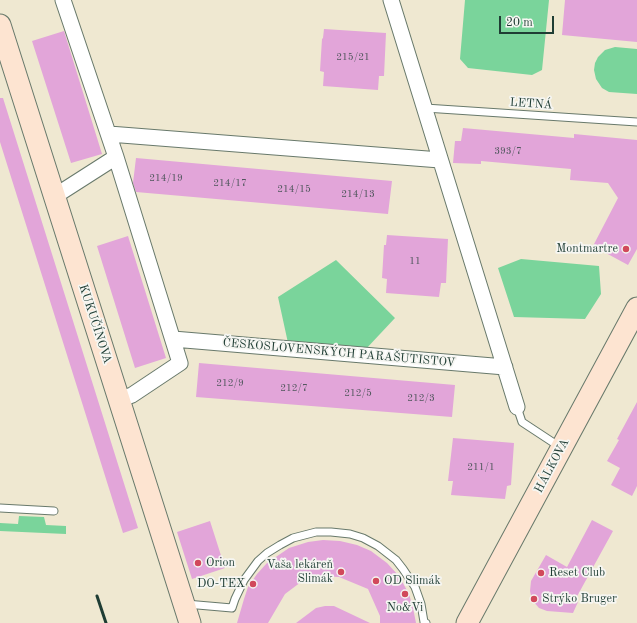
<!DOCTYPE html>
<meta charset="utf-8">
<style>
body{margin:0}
#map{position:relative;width:637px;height:623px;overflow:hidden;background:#efe8d1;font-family:"Old Standard TT",serif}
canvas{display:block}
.scale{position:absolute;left:499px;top:16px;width:55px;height:18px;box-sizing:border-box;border:2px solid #1f3d34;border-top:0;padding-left:5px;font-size:12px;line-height:14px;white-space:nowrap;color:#1f3d34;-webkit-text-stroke:3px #f6f6f2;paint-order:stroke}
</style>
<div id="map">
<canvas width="637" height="623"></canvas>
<div class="scale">20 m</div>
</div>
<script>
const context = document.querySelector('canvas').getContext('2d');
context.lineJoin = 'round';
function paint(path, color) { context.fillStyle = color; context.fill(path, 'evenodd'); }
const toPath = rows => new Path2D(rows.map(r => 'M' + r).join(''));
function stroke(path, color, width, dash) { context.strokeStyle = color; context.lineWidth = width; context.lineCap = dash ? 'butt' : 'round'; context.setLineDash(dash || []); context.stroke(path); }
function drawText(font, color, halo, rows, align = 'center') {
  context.font = font + ' "Old Standard TT",serif'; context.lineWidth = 3.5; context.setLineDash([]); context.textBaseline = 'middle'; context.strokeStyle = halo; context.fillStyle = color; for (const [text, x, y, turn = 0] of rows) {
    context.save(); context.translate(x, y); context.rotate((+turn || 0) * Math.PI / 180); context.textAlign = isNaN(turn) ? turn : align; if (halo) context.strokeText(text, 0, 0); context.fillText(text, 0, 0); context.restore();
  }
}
const green = toPath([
 [465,0,549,0,542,70,532,75,468,68,460,59],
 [615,47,637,49,637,94,609,92,602,88,596,79,594,70,595,63,598,57,605,50],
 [521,259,599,266,601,294,585,319,514,317,498,268],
 [336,260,395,318,365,350,288,343,278,297],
 [19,516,44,517,46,525,66,526,66,534,0,531,0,523,18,524]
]);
const building = toPath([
 [565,0,637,0,637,42,562,35],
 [324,29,386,33,384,76,379,76,378,90,323,86,324,72,320,71,322,39,323,38],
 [64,31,102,154,71,163,32,41],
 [0,98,3,98,138,528,123,533,0,142],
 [463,128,574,138,574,134,637,140,637,249,628,265,593,246,618,198,608,183,570,180,571,169,481,161,481,164,453,163,455,141,461,141],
 [136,158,392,181,388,214,136,192,133,183],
 [387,235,448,239,446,283,441,283,439,297,386,293,387,279,382,278,384,245,386,245],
 [128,236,166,358,135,368,97,246],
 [199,363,455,385,452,417,196,397],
 [637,402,637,486,632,496,611,485,620,468,607,461,619,440,617,439],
 [453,438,514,443,511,485,507,486,505,499,451,495,453,481,448,481],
 [592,520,613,531,575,600,578,602,573,613,547,611,539,608,532,600,530,591,531,581,546,555,567,567],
 [210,521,225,568,192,579,177,532],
 [323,540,340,541,357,545,371,551,387,563,399,576,409,594,413,608,416,623,380,623,380,616,368,589,339,577,320,576,301,582,285,594,268,623,237,623,244,599,248,587,257,574,267,563,289,548,308,542],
 [325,606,334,606,370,623,296,623,316,608]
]);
const lane = toPath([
 [425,108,637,122],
 [517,407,522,422,560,447],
 [0,508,54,511],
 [186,604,232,608,235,599,244,580,258,561,267,553,280,545,293,538,316,532,331,532,350,534,363,538,378,546,396,560,403,569,415,587,421,604,424,622,426,623]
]);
const street = toPath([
 [391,0,517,407],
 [109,134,440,160],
 [116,157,180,363,132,395,119,400],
 [55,196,116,157,63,0],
 [173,339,505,367]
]);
const secondary = toPath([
 [0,25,190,623],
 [467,623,637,308]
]);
const rail = toPath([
 [97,596,106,623]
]);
const markers = [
 [626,249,4,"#d1495b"],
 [198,563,4,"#d1495b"],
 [341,572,4,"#d1495b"],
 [541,573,4,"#d1495b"],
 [376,581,4,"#d1495b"],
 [253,584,4,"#d1495b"],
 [405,594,4,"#d1495b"],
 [534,599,4,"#d1495b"]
];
const numberNames = [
 ["215/21",353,57],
 ["393/7",508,151],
 ["214/19",166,178],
 ["214/17",230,183],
 ["214/15",294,189],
 ["214/13",358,194],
 ["11",415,261],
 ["212/9",230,383],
 ["212/7",294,388],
 ["212/5",358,393],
 ["212/3",421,398],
 ["211/1",481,467]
];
const streetNames = [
 ["LETNÁ",531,104,4],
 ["KUKUČÍNOVA",95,324,72],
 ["ČESKOSLOVENSKÝCH PARAŠUTISTOV",339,353,5],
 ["HÁLKOVA",552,466,-62]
];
const poiNames = [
 ["Montmartre",618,249,"right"],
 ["Orion",206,563],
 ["Vaša lekáreň",333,565,"right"],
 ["Slimák",333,579,"right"],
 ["Reset Club",549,573],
 ["OD Slimák",384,581],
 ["DO-TEX",245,584,"right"],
 ["Strýko Bruger",542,599],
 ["No&Vi",405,608,"center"]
];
paint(green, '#7ad49b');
paint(building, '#e2a5d9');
stroke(lane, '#68796b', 9);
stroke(street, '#68796b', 17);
stroke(secondary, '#68796b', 23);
stroke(lane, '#fff', 7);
stroke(street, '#fff', 15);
stroke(secondary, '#fde4d1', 21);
stroke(rail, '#1f3d34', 3);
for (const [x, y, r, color] of markers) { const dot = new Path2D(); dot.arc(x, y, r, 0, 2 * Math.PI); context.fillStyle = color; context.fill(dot); stroke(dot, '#f6f6f2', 1.5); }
drawText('10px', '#50575d', null, numberNames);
drawText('12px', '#1f3d34', '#f6f6f2', streetNames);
drawText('12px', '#1f3d34', '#f6f6f2', poiNames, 'left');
</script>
